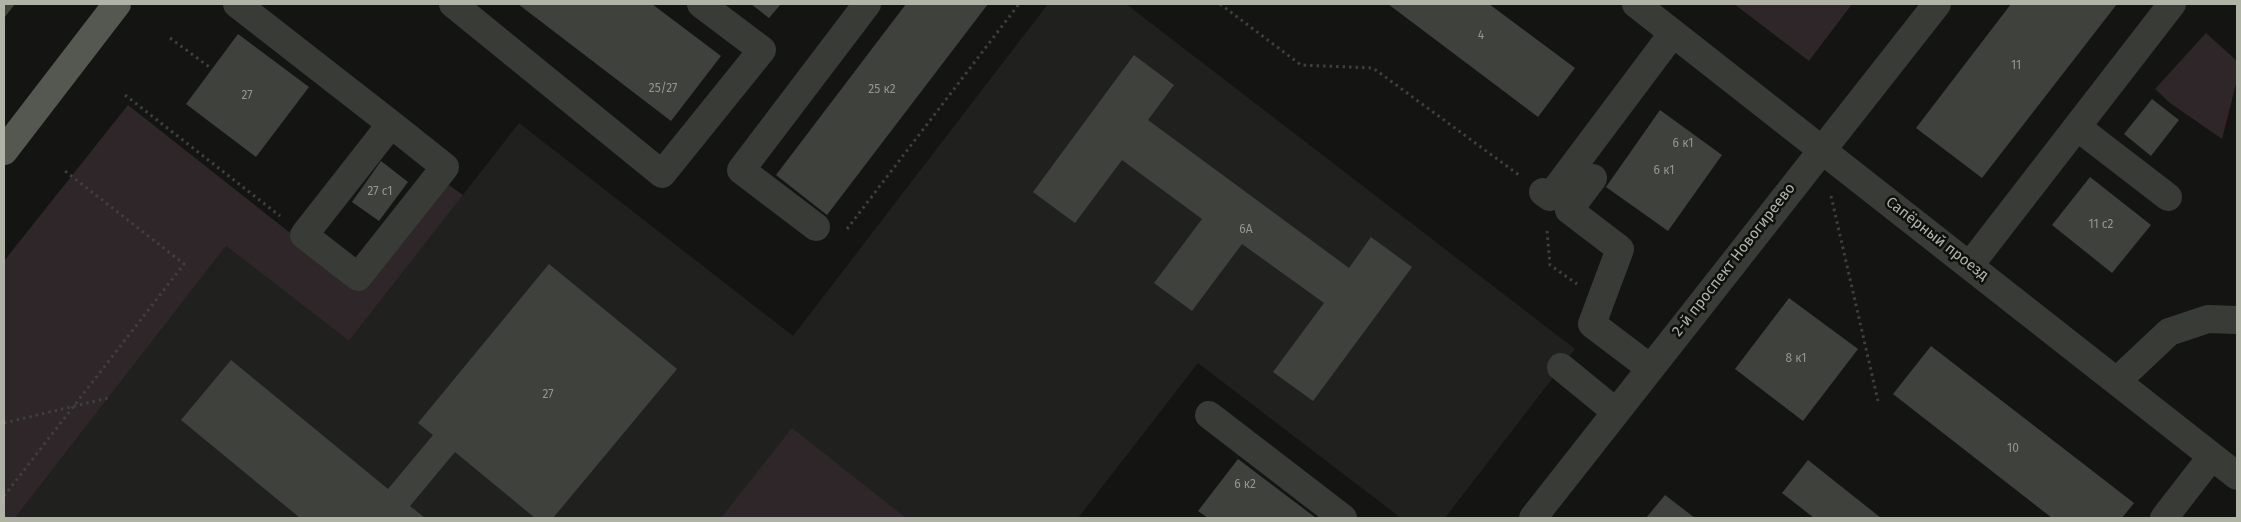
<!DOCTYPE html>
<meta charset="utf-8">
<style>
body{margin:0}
#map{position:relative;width:2241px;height:522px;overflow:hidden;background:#141513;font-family:"Fira Sans",sans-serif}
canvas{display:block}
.frame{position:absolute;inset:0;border:5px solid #afb4a6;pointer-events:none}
</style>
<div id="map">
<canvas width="2241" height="522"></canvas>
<div class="frame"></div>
</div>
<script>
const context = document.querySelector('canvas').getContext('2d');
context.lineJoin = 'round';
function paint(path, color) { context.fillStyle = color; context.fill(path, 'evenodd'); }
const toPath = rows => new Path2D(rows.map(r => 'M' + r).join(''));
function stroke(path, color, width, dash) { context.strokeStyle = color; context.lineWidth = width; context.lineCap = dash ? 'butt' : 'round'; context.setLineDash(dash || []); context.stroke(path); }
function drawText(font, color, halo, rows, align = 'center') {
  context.font = font + ' "Fira Sans",sans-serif'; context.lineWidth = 5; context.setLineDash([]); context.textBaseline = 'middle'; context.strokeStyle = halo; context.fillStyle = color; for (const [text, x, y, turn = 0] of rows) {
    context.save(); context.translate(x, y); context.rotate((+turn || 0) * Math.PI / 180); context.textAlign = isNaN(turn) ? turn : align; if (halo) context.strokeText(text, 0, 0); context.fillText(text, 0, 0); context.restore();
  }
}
const built = toPath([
 [1048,4,1126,4,1575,349,1445,518,1401,518,1198,363,1078,518,15,518,226,246,349,341,519,123,793,336]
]);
const green = toPath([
 [1734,4,1852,4,1809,61],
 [2206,33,2237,61,2237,80,2222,139,2170,103,2155,89],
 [128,105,360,288,443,181,463,195,349,341,226,246,15,518,4,518,4,261],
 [792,428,906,518,721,518]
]);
const building = toPath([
 [4,4,15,4,4,18],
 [518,4,652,4,721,56,671,121],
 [751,4,781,4,769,18],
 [906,4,988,4,827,215,776,175],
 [1388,4,1489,4,1575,68,1538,117],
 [2011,4,2117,4,1982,178,1916,128],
 [238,34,309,87,256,157,186,104],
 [1134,55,1174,85,1148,120,1349,268,1371,237,1412,267,1313,401,1273,372,1324,303,1242,244,1192,311,1154,283,1202,219,1122,160,1075,223,1033,192],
 [2152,99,2179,120,2151,156,2124,134],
 [1660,110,1722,155,1668,231,1606,187],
 [381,161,408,182,379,221,352,202],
 [2090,177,2151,225,2112,273,2052,225],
 [549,264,677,369,553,518,535,518,455,452,410,506,425,518,300,518,181,420,231,360,388,489,433,435,418,423],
 [1789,298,1858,349,1803,421,1735,369],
 [1931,346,2134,503,2122,518,2052,518,1893,394],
 [1238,459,1316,518,1208,518,1198,511],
 [1808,460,1881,518,1814,518,1782,493],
 [1665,495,1695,518,1646,518]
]);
const path = toPath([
 [1220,4,1301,65,1373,68,1519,175],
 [170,38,212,69],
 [125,95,280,216],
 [1831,196,1878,401],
 [847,229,1019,4],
 [1547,231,1550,265,1577,284],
 [4,423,108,398],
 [4,496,184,264,65,171]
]);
const minor = toPath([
 [237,4,391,124,445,167,358,277,304,235,391,124],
 [453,4,662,174,762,50,701,4],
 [1636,4,2237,476],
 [2077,127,2168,197],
 [1593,178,1569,210,1620,249,1592,324,1650,368],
 [1543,192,1550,197,1673,33],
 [816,227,741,170,867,4],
 [1970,265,2172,4],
 [1561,367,1616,412],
 [2117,381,2169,332,2208,319,2237,320],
 [1209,415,1343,518],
 [1533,518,1937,4],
 [2164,518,2212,456]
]);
const major = toPath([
 [4,151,117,4]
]);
const numberNames = [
 ["4",1481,36],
 ["11",2016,66],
 ["25/27",663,89],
 ["25 к2",882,90],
 ["27",247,96],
 ["6 к1",1683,144],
 ["6 к1",1664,171],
 ["27 с1",380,192],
 ["11 с2",2101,225],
 ["6А",1246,230],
 ["8 к1",1796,359],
 ["27",548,395],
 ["10",2013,449],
 ["6 к2",1245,485]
];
const streetNames = [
 ["Сапёрный проезд",1937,239,38],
 ["2-й проспект Новогиреево",1734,260,-52]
];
paint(built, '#20211f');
paint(green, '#2e2628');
paint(building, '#3f413d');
stroke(path, '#3e403b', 3, [2.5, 4]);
stroke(minor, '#393b37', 28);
stroke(major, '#555851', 28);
drawText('12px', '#93978c', null, numberNames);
drawText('15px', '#afb4a6', '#0f100e', streetNames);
</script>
